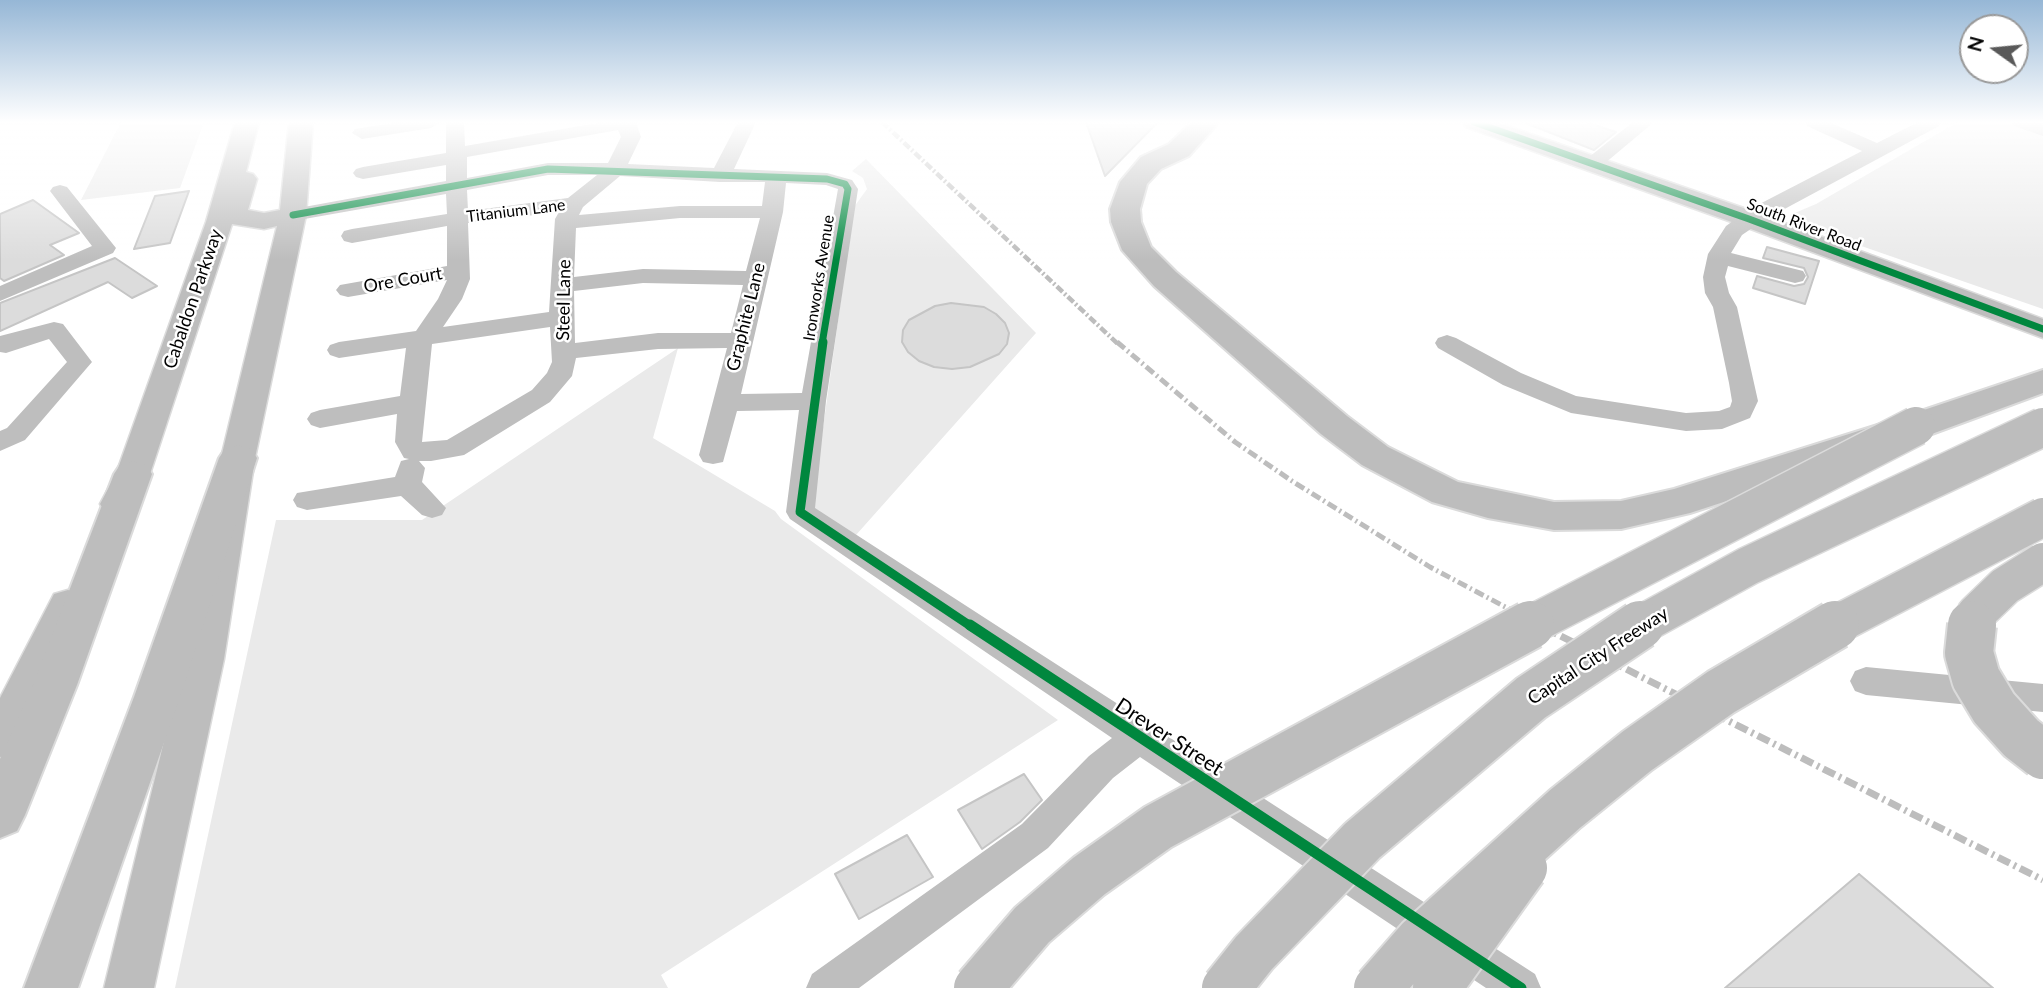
<!DOCTYPE html>
<style>
body{margin:0}
#map{position:relative;width:2043px;height:988px;overflow:hidden;background:#fff;font-family:Lato,sans-serif}
canvas{display:block}
.north{position:absolute;left:1959px;top:14px;width:70px;height:70px;box-sizing:border-box;background:#fff;border:2px solid #999;border-radius:50%;rotate:285deg;font-size:19px;font-weight:700;line-height:28px;text-align:center;color:#000}
.north::after{content:'';display:block;margin:auto;width:24px;height:32px;background:#595959;clip-path:polygon(50% 0,100% 100%,50% 72%,0 100%)}
</style>
<div id="map">
<canvas width="2043" height="988"></canvas>
<div class="north">N</div>
</div>
<script>
const context = document.querySelector('canvas').getContext('2d');
context.lineJoin = 'round';
function paint(path, color) { context.fillStyle = color; context.fill(path, 'evenodd'); }
const toPath = rows => new Path2D(rows.map(r => 'M' + r).join(''));
function stroke(path, color, width, dash) { context.strokeStyle = color; context.lineWidth = width; context.lineCap = dash ? 'butt' : 'round'; context.setLineDash(dash || []); context.stroke(path); }
function drawText(font, color, halo, rows, align = 'center') {
  context.font = font + ' Lato,sans-serif'; context.lineWidth = 5; context.setLineDash([]); context.textBaseline = 'middle'; context.strokeStyle = halo; context.fillStyle = color; for (const [text, x, y, turn = 0] of rows) {
    context.save(); context.translate(x, y); context.rotate((+turn || 0) * Math.PI / 180); context.textAlign = isNaN(turn) ? turn : align; if (halo) context.strokeText(text, 0, 0); context.fillText(text, 0, 0); context.restore();
  }
}
const green = toPath([
 [121,122,204,122,180,188,81,200],
 [1958,122,2043,122,2043,309,1795,223,1790,215,1816,204],
 [866,159,1036,333,856,535,815,511,813,499,854,207,867,189,863,178,852,171],
 [678,348,653,438,775,511,781,519,1058,720,661,975,668,988,175,988,276,520,422,520]
]);
const building = toPath([
 [1086,122,1158,122,1105,176,1086,122],
 [1523,122,1586,122,1616,132,1594,150,1523,122],
 [189,191,170,243,134,249,155,196,189,191],
 [33,200,79,233,50,245,64,255,4,281,0,278,0,214,33,200],
 [1767,247,1819,261,1805,304,1753,288,1757,276,1794,286,1804,284,1808,277,1804,268,1763,258,1767,247],
 [115,258,157,286,132,298,108,282,0,331,0,303,115,258],
 [951,303,984,307,996,314,1005,323,1009,333,1007,344,999,354,970,367,952,369,934,367,919,361,908,352,902,342,903,330,909,320,935,306,951,303],
 [1024,774,1042,800,1020,822,982,849,958,810,1024,774],
 [907,835,933,877,859,919,835,874,907,835],
 [1859,874,1993,988,1725,988,1859,874]
]);
const minor = toPath([
 [398,122,441,122,431,128,362,139,352,133,355,129,398,122],
 [446,122,464,122,465,146,603,122,636,122,641,137,628,164,714,168,738,122,756,122,734,169,827,173,852,180,858,189,826,401,815,508,1535,974,1541,988,1486,988,1140,757,1113,778,1048,848,859,988,806,988,812,974,1022,824,1089,756,1112,738,790,519,786,512,799,410,737,411,723,462,713,464,703,462,699,455,727,348,658,349,576,358,572,376,550,402,464,455,431,461,419,461,425,468,422,482,446,508,442,515,432,518,422,515,401,496,307,510,297,507,293,500,297,493,395,477,401,461,409,459,404,458,395,442,397,414,320,428,311,425,307,419,311,413,320,410,400,396,406,348,339,358,330,355,327,350,330,345,339,342,416,331,438,299,447,280,348,297,340,295,336,290,340,285,447,266,447,226,352,243,344,241,341,236,344,231,352,229,447,214,446,194,293,221,285,220,282,215,285,210,293,209,446,181,446,165,363,179,356,177,353,173,356,169,363,167,446,153,446,122],
 [618,130,621,137,608,163,548,163,467,178,467,157,618,130],
 [548,175,597,175,568,198,468,211,467,190,548,175],
 [620,176,720,182,765,182,762,206,680,206,579,215,583,207,620,176],
 [786,183,826,185,838,189,802,393,741,394,783,212,786,183],
 [559,212,555,219,549,312,443,327,462,299,470,279,468,223,559,212],
 [680,218,760,218,746,271,643,269,574,277,576,228,680,218],
 [643,283,743,285,731,333,658,333,575,343,574,291,643,283],
 [550,327,552,362,547,373,532,390,447,440,422,442,432,344,550,327],
 [1633,122,1654,122,1598,169,1584,169,1581,165,1584,161,1633,122],
 [1805,122,1829,122,1877,143,1918,122,1942,122,1939,126,1764,220,1742,235,1731,253,1803,271,1806,276,1803,281,1795,283,1728,266,1725,277,1729,293,1737,307,1758,401,1750,418,1722,429,1686,431,1571,413,1503,385,1438,348,1435,343,1438,338,1447,335,1456,338,1521,373,1576,396,1686,413,1719,411,1730,407,1732,401,1729,383,1713,307,1705,293,1703,277,1708,254,1726,226,1748,210,1862,151,1807,126,1805,122],
 [2011,122,2043,123,2043,136,2014,126,2011,122],
 [60,185,67,187,116,248,113,253,0,301,0,286,92,246,50,191,53,187,60,185],
 [54,322,63,324,92,362,25,440,0,451,0,431,7,428,67,362,49,339,6,353,0,352,0,336,54,322],
 [1866,667,2043,684,2043,712,1866,695,1855,691,1850,681,1855,671,1866,667]
]);
const major = toPath([
 [235,122,259,122,246,172,253,174,257,179,248,210,264,213,280,210,289,122,313,122,306,215,255,458,224,659,154,988,104,988,184,659,221,458,277,226,264,229,232,224,150,474,130,513,118,517,106,513,100,504,116,474,206,222,235,122],
 [1462,122,1496,122,1758,213,2043,319,2043,338,1740,225,1466,127,1462,122],
 [68,590,82,594,87,605,15,752,0,757,0,698,54,594,68,590]
]);
const highway = toPath([
 [1192,122,1219,122,1189,156,1161,169,1147,184,1140,209,1141,222,1151,247,1176,272,1347,416,1388,447,1458,482,1554,502,1621,501,1674,489,1903,417,2043,370,2043,393,1929,435,1690,513,1621,529,1554,530,1488,518,1432,502,1362,465,1321,434,1154,286,1122,250,1111,222,1110,209,1120,182,1141,157,1169,144,1192,122],
 [238,445,251,449,257,458,180,697,78,988,24,988,134,697,219,458,225,449,238,445],
 [133,461,146,465,152,474,77,685,25,815,17,831,0,838,0,759,33,685,114,474,120,465,133,461]
]);
const railFar2 = toPath([
 [882,122,1118,344]
]);
const railFar1 = toPath([
 [1117,342,1235,442,1292,481,1430,567,1543,627]
]);
const rail = toPath([
 [1539,625,2043,880]
]);
const highwayBridgeFar1 = toPath([
 [1527,627,1916,426],
 [1637,627,1748,566,2043,427],
 [1832,627,2043,517],
 [1971,627,1976,614,2005,586,2043,562]
]);
const highwayBridge = toPath([
 [1972,625,1969,653,1976,678,1994,708,2021,738,2043,755],
 [978,988,1032,925,1089,876,1158,827,1530,625],
 [1226,988,1254,953,1362,841,1531,698,1640,625],
 [1378,988,1420,940,1565,809,1637,751,1721,692,1835,625],
 [1437,988,1523,868]
]);
const cyclewayFar2 = toPath([
 [1474,122,1749,219,2043,329],
 [293,215,548,169,827,179,845,184,848,189,822,344]
]);
const cyclewayFar1 = toPath([
 [823,342,800,512,972,627]
]);
const cycleway = toPath([
 [970,625,1521,988]
]);
const farStreetnames = [
 ["Titanium Lane",516,211,-7],
 ["South River Road",1804,225,21],
 ["Ironworks Avenue",819,278,-81]
];
const streetNames = [
 ["Ore Court",403,280,-10],
 ["Cabaldon Parkway",193,299,-71],
 ["Steel Lane",564,300,-89],
 ["Graphite Lane",746,317,-76],
 ["Capital City Freeway",1598,656,-33]
];
const nearStreetnames = [
 ["Drever Street",1169,737,33]
];
paint(green, '#eaeaea');
paint(building, '#dcdcdc');
stroke(building, '#c5c5c5', 2);
stroke(major, '#dbdbdb', 3);
stroke(highway, '#dbdbdb', 4);
paint(minor, '#bebebe');
paint(major, '#bdbdbd');
paint(highway, '#bdbdbd');
stroke(railFar2, '#bdbdbd', 4.5, [8, 2.5, 2, 2.5]);
stroke(railFar1, '#bdbdbd', 5, [10, 3.5, 2, 3.5]);
stroke(rail, '#bdbdbd', 7, [13, 4.5, 2.5, 4.5]);
stroke(highwayBridgeFar1, '#dbdbdb', 41, []);
stroke(highwayBridge, '#dbdbdb', 52, []);
stroke(highwayBridgeFar1, '#bdbdbd', 38);
stroke(highwayBridge, '#bdbdbd', 48);
stroke(cyclewayFar2, '#00873e', 7);
stroke(cyclewayFar1, '#00873e', 9);
stroke(cycleway, '#00873e', 11);
const sky = context.createLinearGradient(0, 0, 0, 260);
sky.addColorStop(0, '#96b7d6');
sky.addColorStop(0.47, '#fff');
sky.addColorStop(1, '#ffffff00');
context.fillStyle = sky;
context.fillRect(0, 0, 2043, 260);
drawText('16px', '#000', '#fff', farStreetnames);
drawText('18px', '#000', '#fff', streetNames);
drawText('21px', '#000', '#fff', nearStreetnames);
</script>
